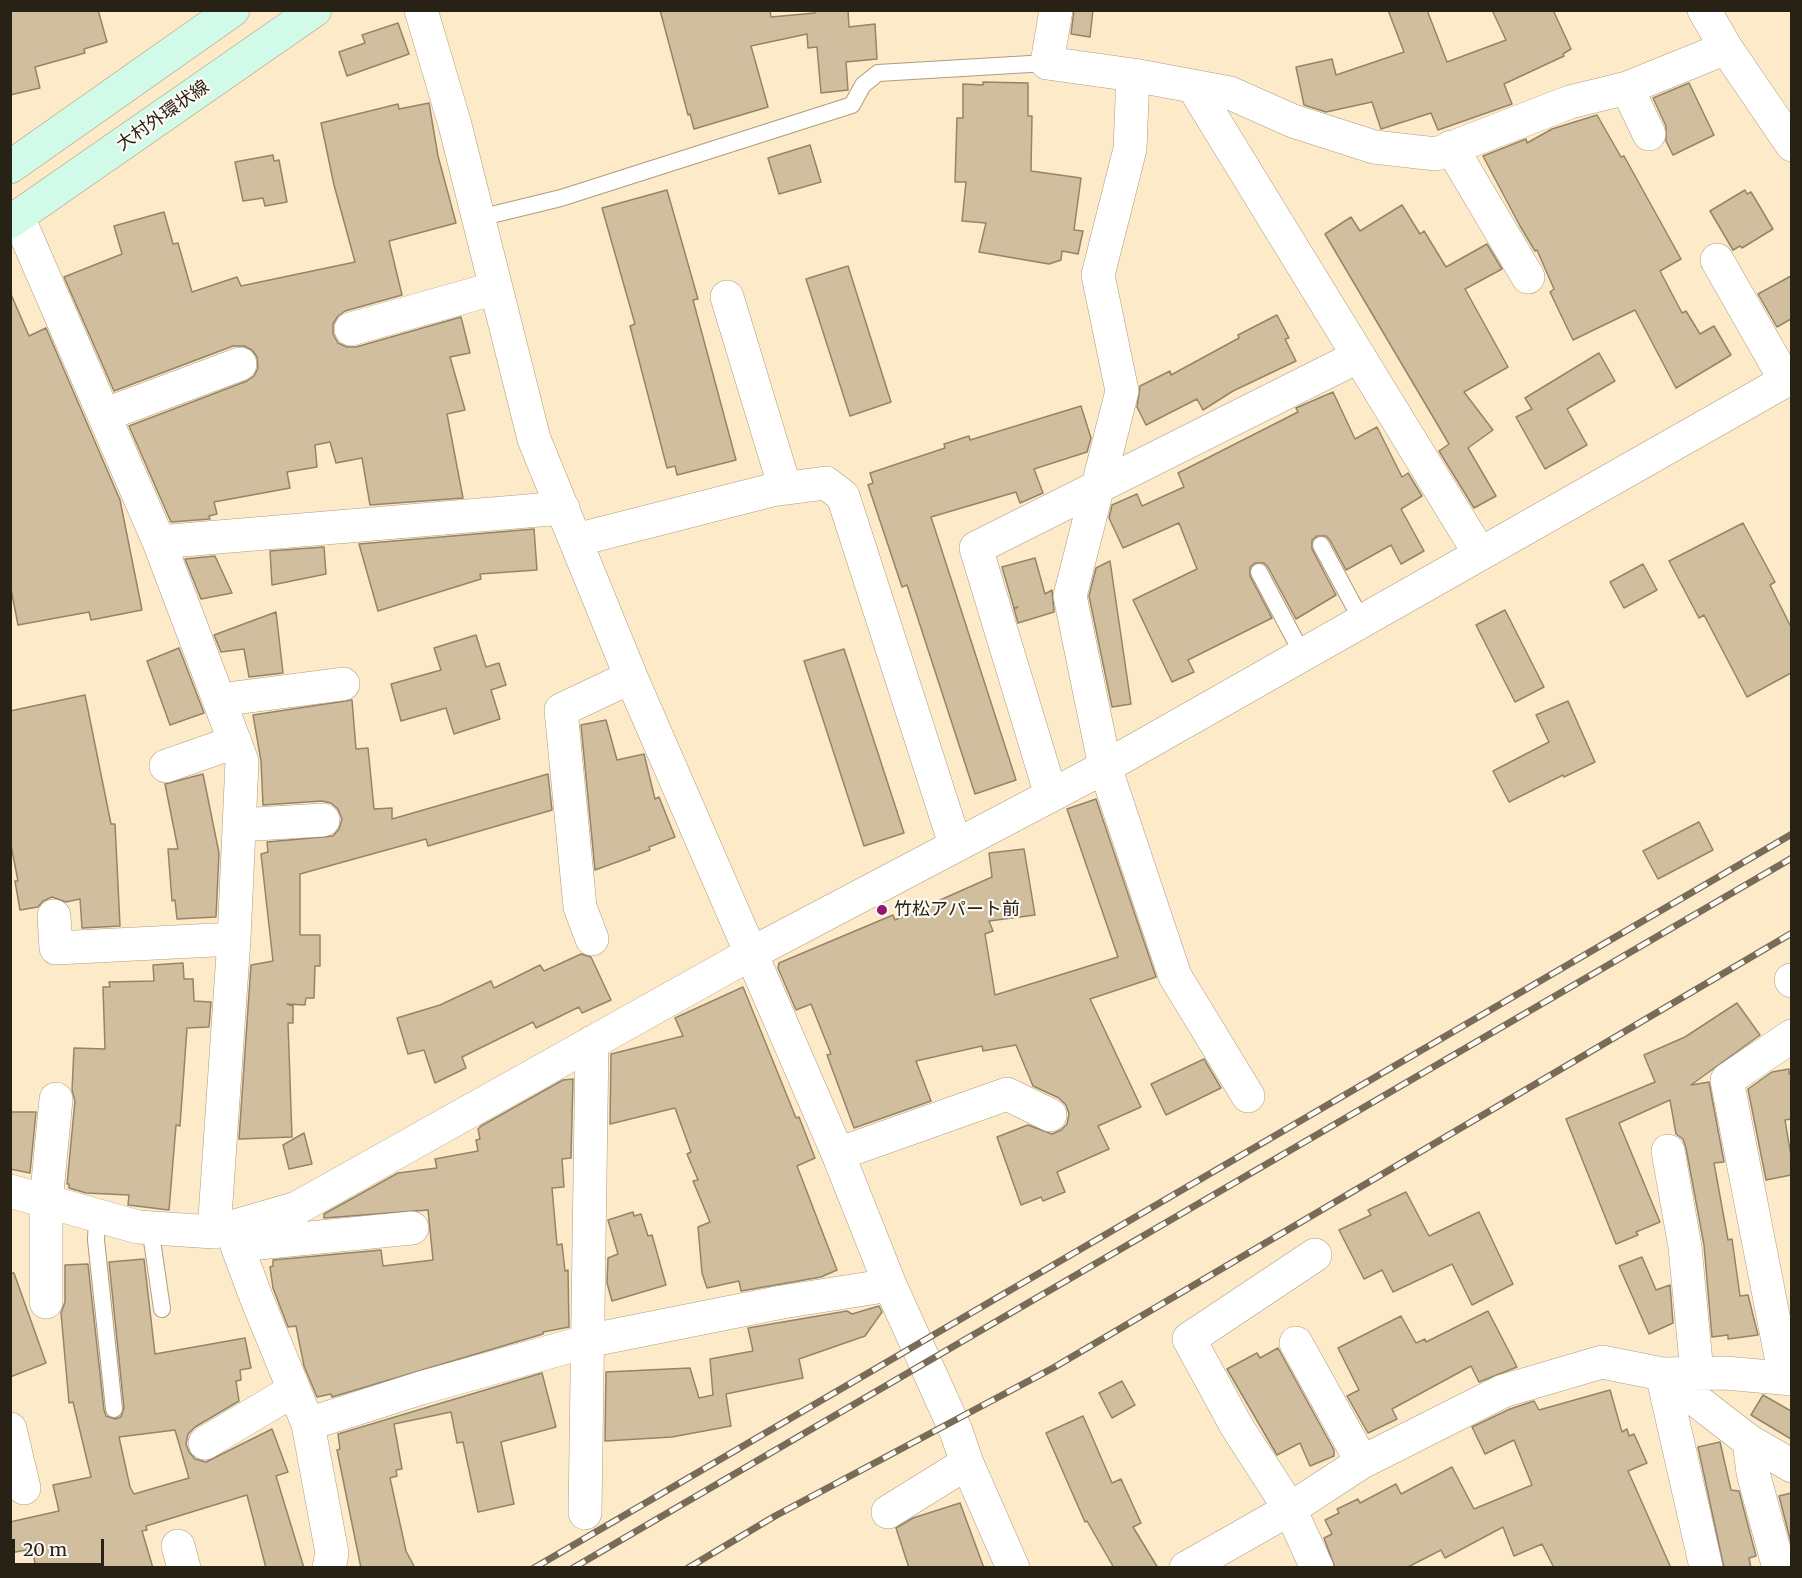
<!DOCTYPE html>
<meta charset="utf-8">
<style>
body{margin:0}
#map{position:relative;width:1802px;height:1578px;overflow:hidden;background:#fdeac9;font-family:Merriweather,serif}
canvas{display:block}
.frame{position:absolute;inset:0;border:12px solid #282115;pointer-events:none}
.scale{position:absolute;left:12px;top:1539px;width:92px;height:27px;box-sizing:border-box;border:3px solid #282115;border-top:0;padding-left:8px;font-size:18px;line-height:21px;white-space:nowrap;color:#282115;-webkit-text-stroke:4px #fdf9f3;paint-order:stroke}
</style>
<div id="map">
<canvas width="1802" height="1578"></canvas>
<div class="frame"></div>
<div class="scale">20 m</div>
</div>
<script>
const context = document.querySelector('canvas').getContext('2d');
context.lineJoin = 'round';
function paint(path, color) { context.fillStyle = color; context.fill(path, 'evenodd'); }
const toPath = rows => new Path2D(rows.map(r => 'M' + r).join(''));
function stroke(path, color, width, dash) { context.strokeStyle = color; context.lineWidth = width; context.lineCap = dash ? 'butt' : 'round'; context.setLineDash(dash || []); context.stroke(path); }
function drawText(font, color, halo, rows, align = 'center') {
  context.font = font + ' Merriweather,"Noto Sans JP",serif'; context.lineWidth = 4.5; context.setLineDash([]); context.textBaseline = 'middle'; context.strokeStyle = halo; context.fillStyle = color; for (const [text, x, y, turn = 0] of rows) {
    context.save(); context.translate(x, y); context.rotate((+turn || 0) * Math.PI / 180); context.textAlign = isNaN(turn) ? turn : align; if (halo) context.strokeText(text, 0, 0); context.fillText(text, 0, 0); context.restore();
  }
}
const building = toPath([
 [10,10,98,10,107,42,84,49,85,53,35,67,40,88,10,95,10,10],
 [660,10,770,10,771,17,815,13,815,10,848,10,849,27,875,24,877,59,846,62,848,90,821,93,817,47,808,48,807,34,751,46,768,107,694,129,690,114,688,115,660,10],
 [1074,10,1093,10,1090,37,1071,34,1074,10],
 [1388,10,1427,10,1447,62,1506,40,1492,10,1553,10,1571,49,1563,54,1564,56,1504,84,1512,104,1438,130,1431,113,1381,129,1372,102,1326,112,1304,105,1296,67,1332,59,1336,75,1404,52,1388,10],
 [398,23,409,54,347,76,339,52,365,43,362,35,398,23],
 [983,82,1028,83,1028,116,1032,116,1031,171,1081,178,1074,230,1083,231,1078,254,1062,251,1061,260,1049,264,979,252,986,223,962,221,966,182,955,182,957,118,963,118,963,84,983,85,983,82],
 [1689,83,1714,135,1673,155,1666,141,1666,126,1653,98,1689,83],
 [429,103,438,156,456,223,389,241,402,295,345,311,338,316,333,324,333,334,338,343,347,347,356,347,461,317,470,353,450,357,465,410,447,414,463,498,370,505,362,458,336,463,330,442,315,445,317,467,287,472,290,488,214,502,217,514,209,516,210,519,171,522,129,426,247,381,254,376,258,368,257,357,252,350,244,346,233,346,114,391,64,277,122,254,114,226,164,212,173,244,178,243,192,292,237,277,241,286,355,262,334,185,321,123,398,104,399,109,429,103],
 [1597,115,1621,157,1624,156,1681,259,1660,271,1682,313,1686,311,1700,334,1714,326,1731,355,1676,388,1635,310,1573,340,1550,292,1554,289,1537,250,1535,251,1520,226,1483,156,1526,139,1527,143,1552,129,1597,115],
 [810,145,821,182,779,194,768,158,810,145],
 [273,155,274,161,279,160,287,202,265,206,263,198,243,201,235,162,273,155],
 [667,190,698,299,693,300,736,460,677,475,675,466,667,468,630,326,635,324,602,208,667,190],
 [1745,190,1747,194,1751,192,1773,229,1742,248,1740,246,1733,250,1710,211,1745,190],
 [1402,205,1420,234,1424,231,1446,267,1487,244,1502,269,1465,289,1508,367,1464,392,1493,430,1468,448,1496,496,1474,508,1439,451,1449,444,1325,234,1351,217,1360,231,1402,205],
 [848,266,891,402,850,416,806,279,848,266],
 [1791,276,1791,319,1777,327,1758,294,1791,276],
 [10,292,29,336,46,328,120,500,142,610,91,620,89,612,18,625,10,584,10,292],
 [1277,315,1289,338,1285,339,1296,361,1233,391,1203,410,1197,399,1146,425,1137,407,1140,386,1170,371,1171,375,1239,338,1238,335,1277,315],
 [1599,353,1615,381,1567,409,1587,445,1545,469,1516,417,1532,409,1525,398,1599,353],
 [1333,392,1355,439,1377,427,1402,477,1408,473,1422,496,1401,509,1424,551,1401,564,1391,545,1346,570,1330,540,1326,536,1317,536,1312,540,1312,549,1336,595,1296,619,1268,567,1264,563,1255,563,1250,567,1250,576,1272,618,1188,660,1194,672,1172,682,1133,600,1197,569,1179,523,1123,548,1109,518,1112,505,1137,494,1142,506,1184,487,1178,473,1298,412,1296,408,1333,392],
 [1081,406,1091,438,1087,452,1034,469,1043,493,1020,503,1016,492,931,517,1016,780,975,794,907,585,902,587,868,485,873,483,870,473,945,448,944,444,969,436,970,440,1081,406],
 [1743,523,1775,582,1770,585,1791,627,1791,673,1747,697,1704,615,1699,618,1669,561,1743,523],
 [534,529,537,570,480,574,481,579,378,611,359,544,534,529],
 [324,547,326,574,272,585,270,551,324,547],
 [215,556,232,593,201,599,185,559,215,556],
 [1035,558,1045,594,1052,590,1054,612,1018,623,1014,609,1018,607,1014,608,1002,567,1035,558],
 [1110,561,1131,704,1112,707,1089,596,1096,568,1110,561],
 [1643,564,1657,590,1624,608,1610,582,1643,564],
 [1505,610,1544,687,1515,702,1476,625,1505,610],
 [276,612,283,673,249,677,244,649,221,652,214,635,276,612],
 [476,635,486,667,499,663,506,685,491,690,500,719,454,734,446,708,401,721,391,684,441,670,434,648,476,635],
 [179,648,204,713,170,725,147,661,179,648],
 [844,649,904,833,864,846,804,661,844,649],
 [85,695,111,824,115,824,120,926,82,928,80,899,66,902,52,897,43,901,38,907,20,910,15,881,18,881,10,840,10,711,85,695],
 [352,700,356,749,368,748,374,809,392,808,392,819,548,774,552,810,428,846,426,839,300,874,300,935,320,935,320,966,315,966,314,998,306,998,305,1005,287,1004,293,1006,293,1023,288,1023,292,1137,239,1139,251,965,273,961,261,854,268,852,267,842,333,836,339,829,342,819,338,809,331,803,322,801,263,805,261,761,253,715,352,700],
 [1568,701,1595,762,1564,777,1563,775,1509,802,1493,771,1549,742,1536,715,1568,701],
 [606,720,617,760,644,754,655,799,659,797,675,837,649,847,650,850,595,870,581,725,606,720],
 [203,774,219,853,216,917,177,919,175,900,172,901,168,849,178,849,165,784,203,774],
 [1096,799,1156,977,1090,999,1141,1107,1098,1126,1109,1149,1057,1172,1065,1192,1043,1201,1041,1197,1021,1205,997,1137,1028,1125,1052,1134,1061,1130,1067,1124,1069,1114,1066,1105,1059,1098,1033,1086,1016,1045,983,1051,982,1046,916,1061,931,1101,854,1128,827,1055,831,1054,811,1004,796,1010,778,968,779,963,893,915,895,920,992,877,989,853,1024,849,1035,915,989,921,993,931,985,934,995,995,1118,957,1067,809,1096,799],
 [1699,822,1713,850,1658,879,1643,851,1699,822],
 [581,954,591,957,611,1000,582,1013,579,1007,536,1028,533,1022,462,1057,466,1068,435,1083,424,1050,408,1054,397,1018,440,1005,491,981,494,988,540,965,544,971,581,954],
 [183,963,184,979,193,979,194,1001,211,1002,209,1027,187,1028,180,1126,176,1125,169,1210,128,1205,129,1195,86,1193,69,1188,69,1184,67,1184,75,1101,72,1090,74,1048,105,1049,103,987,110,987,109,982,154,981,153,965,183,963],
 [743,987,796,1118,799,1117,815,1158,797,1166,837,1270,821,1277,741,1291,739,1281,707,1288,702,1273,698,1227,710,1222,693,1181,698,1180,687,1154,691,1152,675,1108,610,1124,611,1054,683,1036,675,1018,743,987],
 [1737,1003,1760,1035,1691,1085,1709,1082,1724,1162,1714,1163,1728,1240,1732,1239,1740,1296,1748,1295,1758,1335,1728,1339,1728,1335,1712,1337,1704,1245,1686,1148,1683,1139,1676,1134,1670,1100,1619,1123,1660,1222,1636,1232,1638,1235,1616,1244,1566,1119,1655,1082,1644,1055,1685,1037,1737,1003],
 [1204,1059,1221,1088,1166,1115,1151,1084,1204,1059],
 [1789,1069,1789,1074,1791,1074,1791,1119,1785,1120,1791,1156,1791,1175,1766,1180,1748,1089,1772,1072,1789,1069],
 [573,1079,571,1158,562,1159,564,1187,552,1188,557,1245,562,1244,565,1271,568,1270,569,1327,543,1332,543,1334,332,1397,331,1394,317,1397,304,1366,296,1326,288,1327,273,1288,270,1267,273,1266,273,1260,381,1250,383,1266,433,1260,428,1210,324,1218,324,1214,398,1173,437,1168,435,1159,478,1151,476,1140,480,1139,478,1129,481,1126,563,1080,573,1079],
 [10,1112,36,1112,30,1173,10,1169,10,1112],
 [304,1133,312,1164,289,1169,283,1145,304,1133],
 [1406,1192,1429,1236,1479,1212,1513,1284,1472,1305,1452,1264,1393,1292,1382,1270,1364,1279,1339,1230,1371,1215,1368,1210,1406,1192],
 [633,1212,634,1216,641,1214,648,1236,652,1235,666,1285,612,1301,607,1283,608,1258,618,1254,608,1220,633,1212],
 [1642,1257,1656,1290,1670,1285,1673,1323,1649,1334,1619,1266,1642,1257],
 [144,1259,155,1354,245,1338,251,1368,240,1370,241,1380,236,1381,239,1401,195,1427,188,1434,186,1444,189,1452,195,1459,206,1462,272,1429,288,1472,276,1476,304,1568,266,1568,247,1495,146,1526,147,1530,142,1531,153,1568,36,1568,32,1549,10,1553,10,1522,59,1511,53,1485,91,1477,73,1402,69,1403,61,1313,65,1302,65,1265,88,1264,104,1410,106,1416,115,1419,121,1417,124,1408,109,1262,144,1259],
 [175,1430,189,1478,134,1494,130,1487,119,1437,175,1430],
 [10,1273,14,1273,46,1363,10,1377,10,1273],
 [879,1306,882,1312,865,1336,799,1359,803,1378,726,1394,731,1426,672,1437,605,1441,606,1372,690,1368,699,1398,713,1395,710,1359,753,1351,748,1328,847,1311,852,1314,879,1306],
 [1488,1311,1517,1367,1479,1382,1471,1366,1392,1409,1397,1419,1368,1433,1347,1396,1359,1390,1338,1348,1401,1316,1416,1343,1425,1339,1426,1342,1488,1311],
 [1278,1348,1334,1450,1334,1456,1310,1466,1300,1443,1277,1455,1227,1369,1257,1353,1260,1358,1278,1348],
 [542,1373,556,1427,501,1442,514,1504,478,1512,463,1442,457,1443,451,1412,394,1424,402,1469,396,1470,397,1476,390,1478,406,1551,415,1568,361,1568,337,1450,340,1449,338,1434,542,1373],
 [1122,1381,1135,1405,1112,1418,1099,1393,1122,1381],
 [1610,1390,1622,1432,1627,1429,1629,1436,1634,1434,1647,1463,1628,1471,1671,1568,1554,1568,1542,1544,1514,1556,1503,1527,1445,1558,1441,1550,1406,1568,1335,1568,1324,1538,1332,1534,1325,1520,1339,1513,1337,1509,1358,1499,1360,1503,1396,1484,1401,1494,1452,1467,1474,1509,1532,1485,1514,1440,1485,1454,1472,1427,1510,1409,1534,1401,1539,1410,1610,1390],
 [1763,1395,1791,1411,1791,1439,1751,1415,1763,1395],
 [1083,1416,1112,1483,1121,1479,1141,1523,1133,1527,1158,1568,1114,1568,1087,1521,1085,1522,1046,1433,1083,1416],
 [1720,1442,1731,1490,1739,1491,1756,1556,1749,1558,1751,1568,1724,1568,1698,1447,1720,1442],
 [1791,1493,1791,1543,1779,1496,1791,1493],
 [960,1503,984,1568,909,1568,896,1528,913,1518,960,1503]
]);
const service = toPath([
 [479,218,561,198,852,105,863,85,878,73,1047,63],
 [1321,545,1362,621],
 [1259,572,1303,655],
 [97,1216,96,1240,114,1409],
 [150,1227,162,1309]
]);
const minor = toPath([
 [421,10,455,125,534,439,631,677,838,1154,890,1285,956,1431,967,1463,1013,1568],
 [1056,10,1047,63,1133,75,1230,93,1293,121,1374,147,1436,154,1570,102,1627,88,1726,48],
 [1704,10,1726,48,1792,145],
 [1133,75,1130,149,1098,275,1122,391,1070,596,1105,767,1175,976,1248,1096],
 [1193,86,1480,554],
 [1627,88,1649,134],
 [1451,147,1528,277],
 [18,217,159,542,242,761,234,939,214,1232],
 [1717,260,1786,381],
 [727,297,785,488],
 [351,329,496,288],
 [104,415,240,364],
 [576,540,772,490,826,483,843,496,955,844],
 [159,542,563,508],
 [219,700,343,684],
 [166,766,235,742],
 [1051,795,976,548,1359,356],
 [239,825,323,820],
 [54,916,56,948,234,939],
 [592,939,580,907,561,710,631,677],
 [1791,980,1792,981],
 [1668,1151,1685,1247,1697,1373],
 [838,1154,1007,1094,1050,1115],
 [10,1191,138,1227,214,1232,297,1208,752,953,1105,767,1792,377],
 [230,1227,256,1297,308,1424,332,1553,329,1568],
 [238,1245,412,1228],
 [1315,1255,1189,1339,1237,1427,1290,1509,1317,1568],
 [46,1302,46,1202,56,1099],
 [1296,1343,1362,1462],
 [1662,1374,1706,1567],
 [1662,1374,1749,1441,1792,1466],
 [1785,1377,1727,1080,1792,1036],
 [308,1424,421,1388,592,1340,782,1302,890,1285],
 [10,1429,24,1488],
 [1749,1441,1753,1473,1779,1568],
 [205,1443,294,1390],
 [888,1512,967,1463],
 [585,1513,592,1042],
 [178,1546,184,1568],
 [1186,1568,1290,1509,1362,1462,1503,1391,1602,1362,1662,1374,1725,1373,1792,1379]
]);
const secondary = toPath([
 [10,167,233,10],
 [10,222,315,10]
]);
const rail = toPath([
 [534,1568,1792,834],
 [573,1568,1792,858],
 [688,1568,775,1516,1053,1368,1792,933]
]);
const markers = [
 [882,910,6,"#941670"]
];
const streetNames = [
 ["大村外環状線",163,116,-35]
];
const poiNames = [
 ["竹松アパート前",894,910]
];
paint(building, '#d0be9e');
stroke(building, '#958466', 1.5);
stroke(service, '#ae9c7d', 18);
stroke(minor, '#ae9c7d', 34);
stroke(secondary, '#ae9c7d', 34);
stroke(service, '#fff', 16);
stroke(minor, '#fff', 33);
stroke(secondary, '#d2fae9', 33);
stroke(rail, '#786c58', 7);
stroke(rail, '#fdf9f3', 4.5, [14]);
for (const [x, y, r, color] of markers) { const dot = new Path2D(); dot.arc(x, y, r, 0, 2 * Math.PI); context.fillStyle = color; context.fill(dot); stroke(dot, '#fdf9f3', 2); }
drawText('18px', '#282115', '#fdf9f3', streetNames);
drawText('18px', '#282115', '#fdf9f3', poiNames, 'left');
</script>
